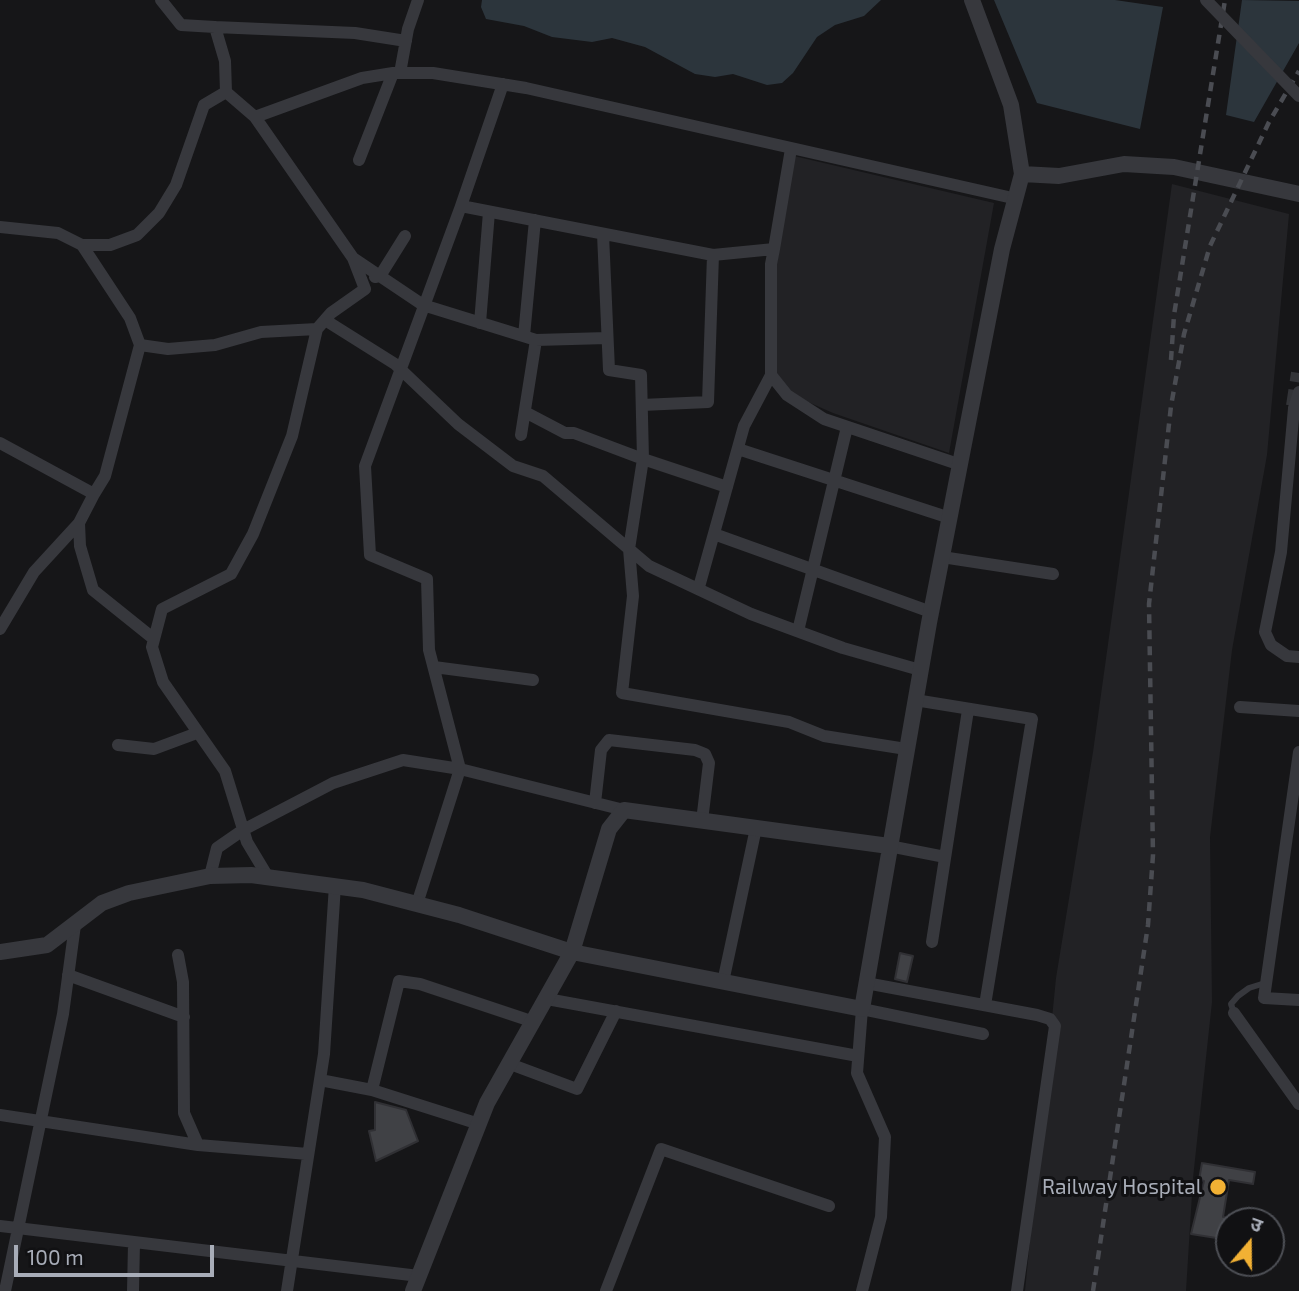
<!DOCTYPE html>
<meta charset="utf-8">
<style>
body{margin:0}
#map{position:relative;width:1299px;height:1291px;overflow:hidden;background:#161618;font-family:"Exo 2","Noto Sans Devanagari",sans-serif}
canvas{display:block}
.north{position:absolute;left:1215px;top:1207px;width:70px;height:70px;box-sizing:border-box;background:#111113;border:2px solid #4d4f55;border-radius:50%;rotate:20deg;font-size:19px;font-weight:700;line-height:28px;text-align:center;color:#a8adb8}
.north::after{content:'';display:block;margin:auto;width:24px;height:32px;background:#f2b134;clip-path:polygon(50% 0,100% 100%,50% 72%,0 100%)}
.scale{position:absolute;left:14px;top:1245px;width:200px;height:32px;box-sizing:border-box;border:4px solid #a8adb8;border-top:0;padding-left:9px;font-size:21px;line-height:24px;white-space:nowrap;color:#a8adb8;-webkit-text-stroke:5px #111113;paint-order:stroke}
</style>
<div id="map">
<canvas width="1299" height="1291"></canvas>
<div class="north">उ</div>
<div class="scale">100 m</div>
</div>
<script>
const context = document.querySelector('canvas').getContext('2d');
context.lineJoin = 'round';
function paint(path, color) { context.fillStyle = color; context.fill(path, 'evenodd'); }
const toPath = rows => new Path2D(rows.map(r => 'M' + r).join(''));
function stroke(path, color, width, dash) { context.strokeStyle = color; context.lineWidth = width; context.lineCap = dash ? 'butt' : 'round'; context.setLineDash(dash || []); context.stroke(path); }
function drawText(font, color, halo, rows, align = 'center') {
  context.font = font + ' "Exo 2",sans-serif'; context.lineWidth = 6; context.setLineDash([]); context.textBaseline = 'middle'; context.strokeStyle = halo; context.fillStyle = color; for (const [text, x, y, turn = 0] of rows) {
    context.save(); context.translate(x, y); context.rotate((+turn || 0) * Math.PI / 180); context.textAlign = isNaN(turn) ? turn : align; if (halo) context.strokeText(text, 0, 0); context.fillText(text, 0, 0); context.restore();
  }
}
const built = toPath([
 [794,156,994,203,949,453,833,413,790,394,775,374,774,263],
 [1172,184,1289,214,1267,455,1232,650,1210,837,1212,1002,1193,1178,1186,1291,1025,1291,1056,978,1093,752]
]);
const water = toPath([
 [482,0,881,0,864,16,835,25,817,37,793,73,782,83,767,85,733,74,715,77,695,74,645,47,612,38,592,42,552,37,524,26,486,19,481,7],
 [994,0,1115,0,1163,7,1140,129,1037,103],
 [1242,0,1299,1,1299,43,1254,122,1226,115]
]);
const building = toPath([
 [900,953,913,956,907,982,895,979,900,953],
 [375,1102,406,1110,418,1141,376,1161,369,1131,375,1130,375,1102],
 [1202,1163,1255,1172,1253,1184,1229,1180,1223,1217,1229,1218,1229,1240,1191,1234,1204,1181,1199,1180,1202,1163]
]);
const tertiaryTunnel = toPath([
 [1294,406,1299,373]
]);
const service = toPath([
 [1234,1013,1231,1004,1238,996,1249,988,1265,983]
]);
const minor = toPath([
 [161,0,181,25,215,27,225,61,226,92,255,117],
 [215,27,355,33,406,41],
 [400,73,408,29,418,0],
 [359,160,393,73],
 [461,206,503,84],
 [0,227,58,233,82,245,110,245,137,235,159,213,176,185,204,105,226,92],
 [603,234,609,370,641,375,643,459,629,549,633,596,622,693,789,722,824,736,906,749],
 [82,245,130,318,140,345],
 [774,249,791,149],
 [353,258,423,305,536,340,521,435],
 [375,277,380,276,405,236],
 [325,320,395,364,458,424,513,466,543,476,649,566,751,614,843,648,920,670],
 [480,323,489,212],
 [524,336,535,220],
 [536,340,607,338],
 [1299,392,1294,408,1281,552,1265,632,1271,645,1287,656,1299,657],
 [642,405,708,402,713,255],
 [525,412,565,433,574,433,643,459,727,487],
 [0,443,94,494,105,476,140,345,168,349,215,345,261,332,317,329],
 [738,449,950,518],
 [94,494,79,523,80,546,93,590,154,639],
 [714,534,931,612],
 [942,557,1053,574],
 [699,587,744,426,771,375],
 [0,629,34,572,79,523],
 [798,631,847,427],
 [434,667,533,680],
 [915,700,1032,719,985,1005],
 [1240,707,1299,711],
 [118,745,154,749,197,733],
 [1299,752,1264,998,1299,1000],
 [595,803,601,750,609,740,695,750,705,754,709,763,702,821],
 [624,810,460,769,429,650,427,579,370,555,365,466,461,206,713,255,774,249,771,264,771,375,787,395,824,419,961,465],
 [889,846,945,857],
 [210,876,217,848,243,830,333,783,403,760,460,769,417,904],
 [268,877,247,842,225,771,163,682,152,647,162,609,231,574,253,534,292,436,317,329,331,313,365,289,353,258,255,117,362,78,393,73,433,73,526,88,1017,199],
 [932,942,968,710],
 [68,975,184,1017],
 [723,982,756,828],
 [866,983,1037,1015,1050,1019,1055,1026,1017,1291],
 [547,999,858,1056],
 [1234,1013,1299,1104],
 [510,1064,577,1089,616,1011],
 [320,1080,372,1090,479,1124],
 [372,1090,399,981,420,984,534,1022],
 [0,1115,198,1145,184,1113,183,982,178,955],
 [198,1145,308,1154],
 [0,1226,419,1276],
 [5,1291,63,1014,75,925],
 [133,1291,134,1243],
 [287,1291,324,1054,335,885],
 [606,1291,661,1149,829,1206],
 [862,1291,881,1217,885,1137,857,1073,862,1009,983,1034]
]);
const tertiary = toPath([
 [1022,174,1059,176,1124,164,1174,167,1299,194],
 [0,952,47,945,102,903,129,893,210,876,251,875,363,890,459,915,572,952,609,829,624,810,889,846],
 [413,1291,487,1103,572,952,862,1009,929,623,1002,249,1022,174,1011,105,972,0]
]);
const rail = toPath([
 [1171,360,1174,315,1225,0],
 [1093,1291,1148,925,1153,855,1149,604,1171,406,1184,334,1210,246,1269,122,1299,71]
]);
const minorBridge = toPath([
 [1206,0,1299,96]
]);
const markers = [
 [1218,1187,9,"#f2b134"]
];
const poiNames = [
 ["Railway Hospital",1202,1187]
];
paint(built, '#222225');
paint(water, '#2c353c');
paint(building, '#404145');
stroke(building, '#303034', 2);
stroke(tertiaryTunnel, '#333438', 16, [16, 8]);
stroke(service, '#37383d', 6);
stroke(minor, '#37383d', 12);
stroke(tertiary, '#37383d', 16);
stroke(rail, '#4a4c52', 4.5, [9, 7]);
stroke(minorBridge, '#37383d', 12);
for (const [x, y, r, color] of markers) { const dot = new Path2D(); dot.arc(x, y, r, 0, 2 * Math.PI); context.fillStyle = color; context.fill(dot); stroke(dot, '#111113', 2.5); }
drawText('21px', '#a8adb8', '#111113', poiNames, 'right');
</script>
